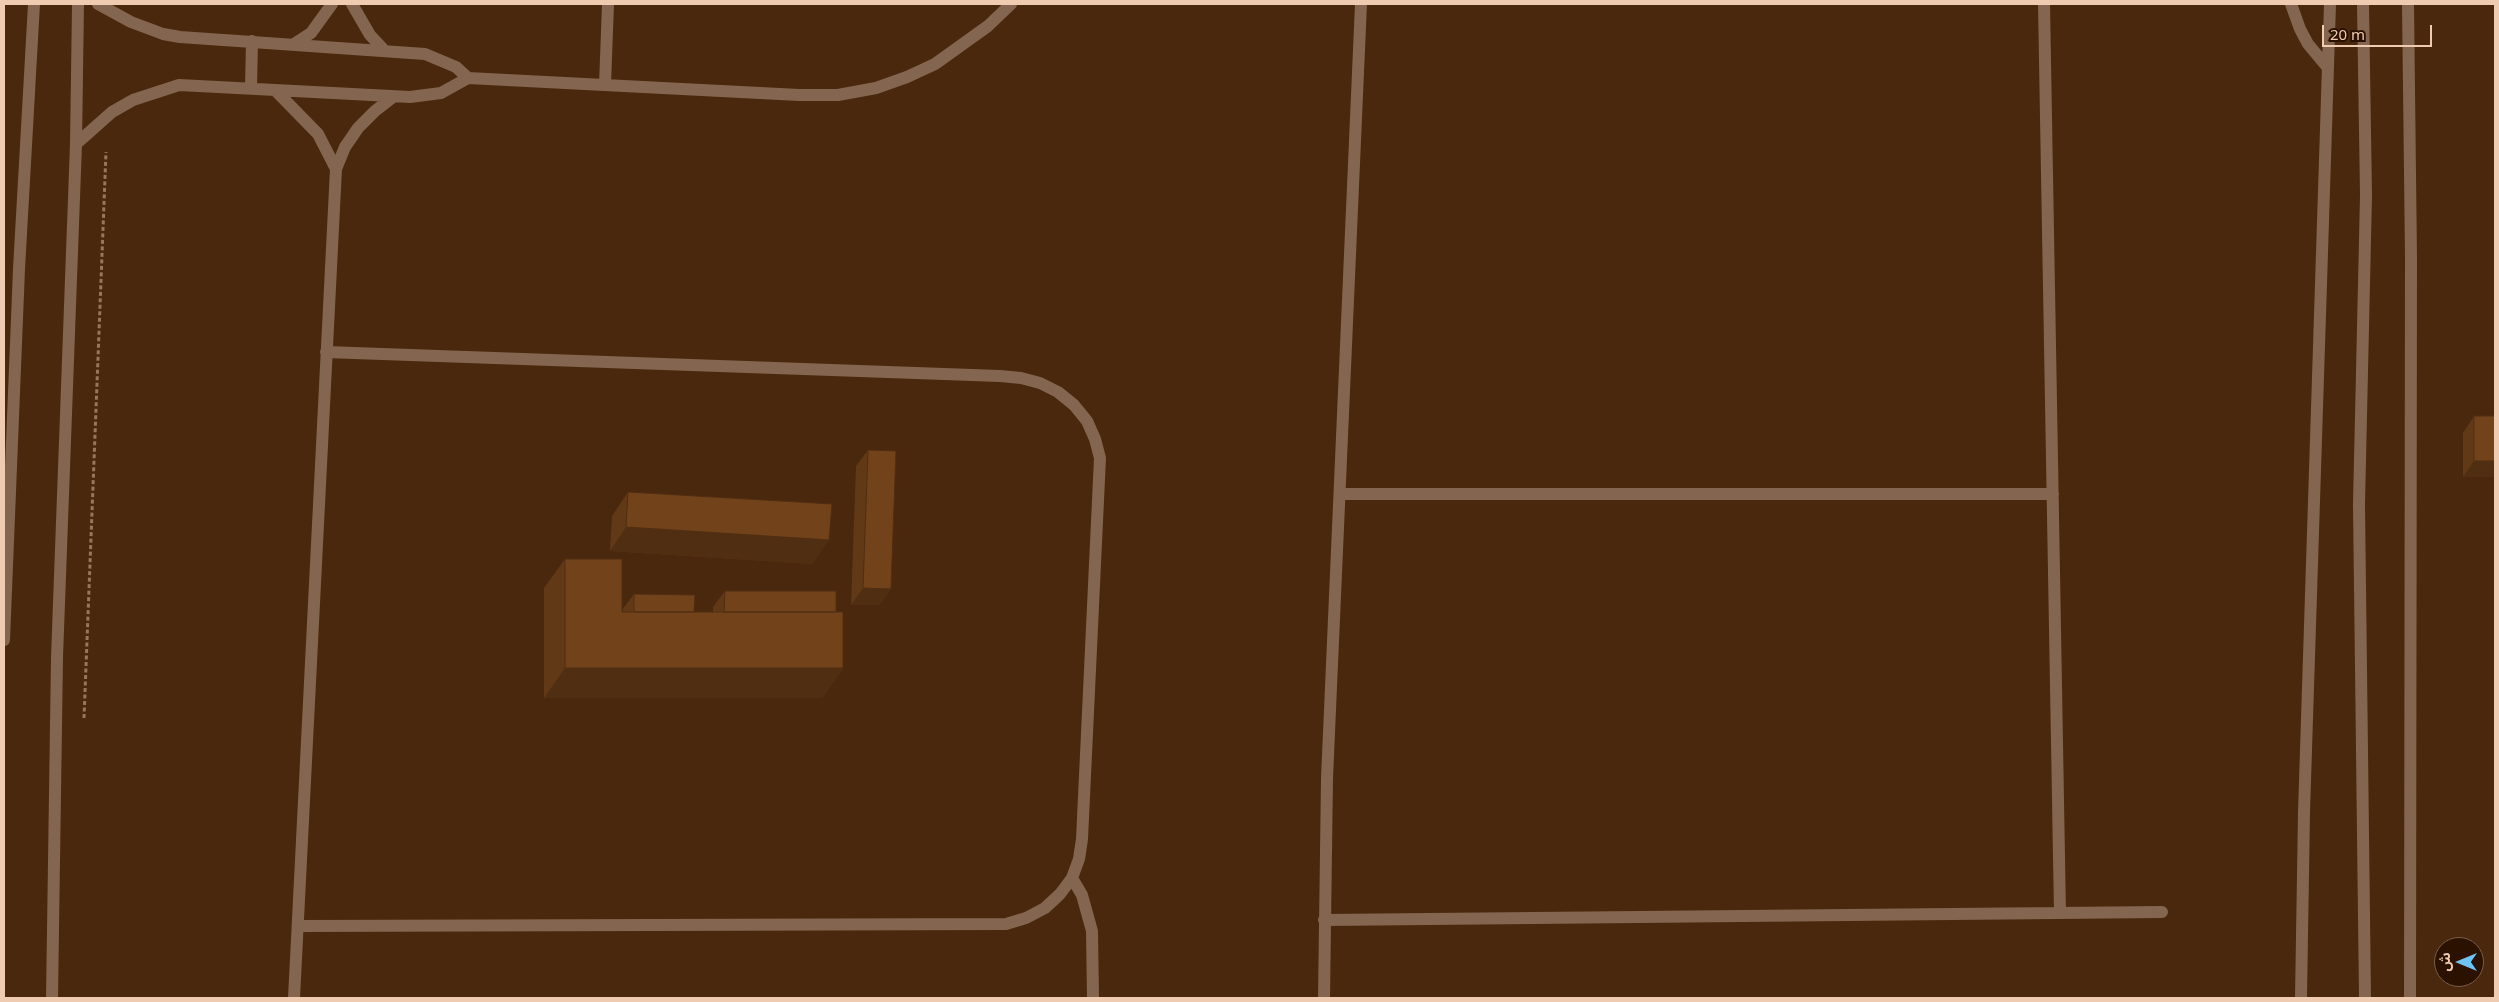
<!DOCTYPE html>
<meta charset="utf-8">
<style>
body{margin:0}
#map{position:relative;width:2499px;height:1002px;overflow:hidden;background:#4a280d;font-family:"Noto Sans","Noto Sans Arabic",sans-serif}
canvas{display:block}
.frame{position:absolute;inset:0;border:5px solid #efcbb1;pointer-events:none}
.north{position:absolute;left:2434px;top:937px;width:50px;height:50px;box-sizing:border-box;background:#2b1200;border:1px solid #795c47;border-radius:50%;rotate:270deg;font-size:14px;font-weight:700;line-height:20px;text-align:center;color:#efcbb1}
.north::after{content:'';display:block;margin:auto;width:18px;height:22px;background:#6fc2f4;clip-path:polygon(50% 0,100% 100%,50% 72%,0 100%)}
.scale{position:absolute;left:2322px;top:25px;width:110px;height:22px;box-sizing:border-box;border:2px solid #efcbb1;border-top:0;padding-left:6px;font-size:15px;line-height:18px;white-space:nowrap;color:#efcbb1;-webkit-text-stroke:4px #2b1200;paint-order:stroke}
</style>
<div id="map">
<canvas width="2499" height="1002"></canvas>
<div class="frame"></div>
<div class="north">ش</div>
<div class="scale">20 m</div>
</div>
<script>
const context = document.querySelector('canvas').getContext('2d');
context.lineJoin = 'round';
const toPath = rows => new Path2D(rows.map(r => 'M' + r).join(''));
function stroke(path, color, width, dash) { context.strokeStyle = color; context.lineWidth = width; context.lineCap = dash ? 'butt' : 'round'; context.setLineDash(dash || []); context.stroke(path); }
function paint(path, color) { context.fillStyle = color; context.fill(path, 'evenodd'); }
const path = toPath([
 [84,718,106,152]
]);
const minor = toPath([
 [98,4,131,22,163,34,180,37,425,54,456,67,468,78],
 [352,4,370,35,385,51],
 [2044,4,2060,913],
 [2291,4,2300,29,2308,44,2328,68],
 [2363,4,2366,195,2359,504,2365,998],
 [2408,4,2411,258,2410,998],
 [294,44,311,33,332,4],
 [605,85,608,4],
 [251,88,252,41],
 [275,90,318,134,336,169],
 [76,144,112,112,133,100,179,85,410,97,441,93,468,78,799,95,838,95,876,88,907,77,935,64,988,26,1011,4],
 [1340,494,2053,494],
 [4,640,19,269,34,4],
 [1072,878,1082,895,1092,931,1093,998],
 [1324,920,2162,912],
 [298,926,1006,924,1026,918,1045,908,1060,894,1072,878,1079,859,1082,839,1100,458,1095,439,1087,421,1074,405,1058,392,1040,383,1021,378,1000,376,326,352],
 [52,998,57,657,76,144,78,4],
 [294,998,336,169,345,147,358,128,375,111,393,97],
 [1324,998,1327,778,1361,4],
 [2301,998,2304,812,2330,4]
]);
const wall = toPath([
 [2495,57,2495,113,2494,59],
 [2474,416,2495,477,2463,477,2463,433],
 [868,450,891,589,879,605,851,605,856,466],
 [628,492,813,564,610,551,612,516],
 [565,559,622,610,634,594,694,612,713,612,713,607,725,591,836,612,843,668,822,698,544,698,544,588]
]);
const shadedWall = toPath([
 [2474,461,2495,461,2495,477,2463,477],
 [626,527,829,540,813,564,610,551],
 [863,588,891,589,879,605,851,605],
 [565,668,843,668,822,698,544,698]
]);
const building = toPath([
 [2474,416,2495,416,2495,461,2474,461,2474,416],
 [868,450,896,451,891,589,863,588,868,450],
 [628,492,832,504,829,540,626,527,628,492],
 [565,559,622,559,622,612,843,612,843,668,565,668,565,559],
 [725,591,836,591,836,612,724,612,725,591],
 [634,594,695,595,694,612,634,612,634,594]
]);
stroke(path, '#98765b', 3, [4, 2.5]);
stroke(minor, '#84654f', 12);
paint(wall, '#623916');
paint(shadedWall, '#502e12');
paint(building, '#72421a');
stroke(building, '#502e12', 1);
</script>
